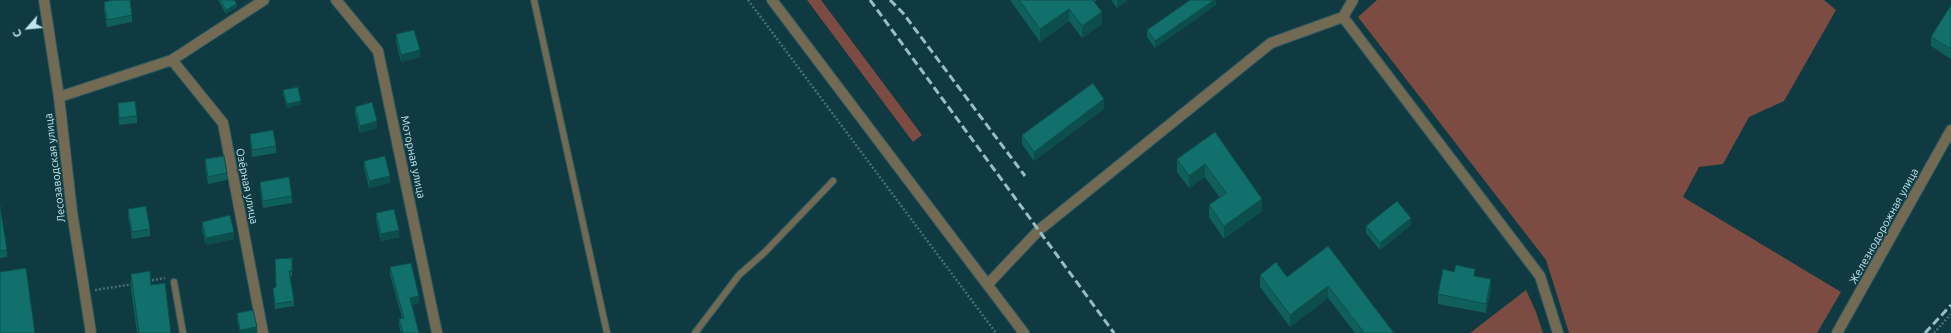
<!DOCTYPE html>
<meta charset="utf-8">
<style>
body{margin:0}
#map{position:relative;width:1951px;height:333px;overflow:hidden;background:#0f3a42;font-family:Ubuntu,sans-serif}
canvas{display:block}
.north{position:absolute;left:8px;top:8px;width:40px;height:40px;-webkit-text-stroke:3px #0f3a42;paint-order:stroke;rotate:243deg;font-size:11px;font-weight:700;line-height:16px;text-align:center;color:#c0e5ec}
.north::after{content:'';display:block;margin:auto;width:14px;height:18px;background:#c0e5ec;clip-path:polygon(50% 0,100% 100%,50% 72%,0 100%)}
</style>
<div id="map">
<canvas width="1951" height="333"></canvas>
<div class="north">С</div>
</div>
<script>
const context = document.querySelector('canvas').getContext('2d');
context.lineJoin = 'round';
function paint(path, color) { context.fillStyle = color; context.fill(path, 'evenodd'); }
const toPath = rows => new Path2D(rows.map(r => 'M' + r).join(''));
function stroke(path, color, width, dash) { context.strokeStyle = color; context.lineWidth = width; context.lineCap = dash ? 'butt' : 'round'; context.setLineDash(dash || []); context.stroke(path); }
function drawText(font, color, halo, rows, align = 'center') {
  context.font = font + ' Ubuntu,sans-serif'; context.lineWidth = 3; context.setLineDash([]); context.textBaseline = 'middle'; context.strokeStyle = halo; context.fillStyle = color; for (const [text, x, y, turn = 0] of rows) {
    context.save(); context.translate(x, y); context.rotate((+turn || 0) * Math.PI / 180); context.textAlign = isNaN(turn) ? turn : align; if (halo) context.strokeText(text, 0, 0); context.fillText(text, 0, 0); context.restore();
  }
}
const green = toPath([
 [807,0,821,0,922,135,913,142],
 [1377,0,1824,0,1836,10,1784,101,1749,117,1723,164,1699,167,1683,197,1841,292,1817,333,1569,333,1546,260,1358,17],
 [1526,290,1536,312,1543,333,1470,333]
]);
const path = toPath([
 [748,0,996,333],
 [148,281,165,278],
 [95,290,134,284],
 [1934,333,1951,314]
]);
const service = toPath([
 [534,0,607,333],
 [174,282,183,333],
 [695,333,739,275,765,252,833,181]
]);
const minor = toPath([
 [44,0,59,97,72,212,91,333],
 [336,0,378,51,437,333],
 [772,0,1024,333],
 [1353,0,1343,17,1540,276,1558,333],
 [172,60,223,123,263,333],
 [59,97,172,60,264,0],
 [988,284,1039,230,1271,43,1343,17],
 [1837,333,1951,130]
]);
const rail = toPath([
 [870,0,1114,333],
 [890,0,903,13,1025,176],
 [1925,333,1951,305]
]);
const wall = toPath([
 [218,0,234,0,237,7,226,14],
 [1010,0,1097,0,1094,2,1102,24,1082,38,1069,21,1040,42],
 [1111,0,1128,0,1117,8],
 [1216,0,1216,5,1155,48,1147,37,1147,30],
 [104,2,132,15,132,22,107,27,104,9],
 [1951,5,1951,59,1931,46,1931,37],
 [396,34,420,57,401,62,396,41],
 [283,90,301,104,287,108,283,94],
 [118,103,137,116,137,123,119,125],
 [355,107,377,128,360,133,355,114],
 [1104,109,1034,161,1022,144,1022,135],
 [1215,132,1262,211,1224,239,1209,217,1209,205,1220,198,1205,177,1189,188,1177,172,1177,159],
 [250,134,276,146,276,153,252,157,250,141],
 [205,159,227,173,227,180,208,184,205,166],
 [364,161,390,183,369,188,364,168],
 [260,182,292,196,292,203,263,208,260,189],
 [0,206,7,250,7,257,0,258],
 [128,209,150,229,150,236,132,239,128,216],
 [376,213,399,237,381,241,376,220],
 [202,222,234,239,206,245,202,229],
 [1411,225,1380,250,1366,233,1366,226],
 [1328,246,1394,333,1355,333,1328,298,1290,327,1260,287,1260,275,1287,277],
 [292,258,292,276,290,276,294,301,294,306,275,309,273,293,273,288,276,287],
 [390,267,419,303,412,305,419,333,401,333,399,326,399,319,402,318,390,274],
 [131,274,151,285,171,333,137,333,131,289],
 [1475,276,1491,289,1486,313,1438,304,1438,294],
 [237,313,257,333,240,333,237,320]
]);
const shadedWall = toPath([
 [1117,0,1128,0,1117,8],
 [1214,0,1216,0,1216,5,1155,48,1155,41],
 [237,4,237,7,226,14,226,10],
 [1069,9,1069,21,1040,42,1040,29],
 [1102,12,1102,24,1082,38,1082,26],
 [420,50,420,57,401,62,401,55],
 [1104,99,1104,109,1034,161,1034,152],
 [301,101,301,104,287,108,287,104],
 [377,121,377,128,360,133,360,126],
 [1205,164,1205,177,1189,188,1189,176],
 [390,176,390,183,369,188,369,181],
 [1262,199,1262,211,1224,239,1224,226],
 [1411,218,1411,225,1380,250,1380,243],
 [399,230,399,237,381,241,381,234],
 [234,232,234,239,206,245,206,238],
 [1491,279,1491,289,1486,313,1486,304],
 [1328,286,1328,298,1290,327,1290,315],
 [419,296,419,303,410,305,410,298],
 [257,327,257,333,240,333,240,330]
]);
const building = toPath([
 [113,0,130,0,132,15,107,20,104,2,113,0],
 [220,0,234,0,237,4,226,10,220,0],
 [1019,0,1093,0,1102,12,1082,26,1069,9,1040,29,1019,0],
 [1190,0,1214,0,1155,41,1147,30,1190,0],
 [1951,5,1951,49,1931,37,1951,5],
 [414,30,420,50,401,55,396,34,414,30],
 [1093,83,1104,99,1034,152,1022,135,1093,83],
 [298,87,301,101,287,104,283,90,298,87],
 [135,101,137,116,119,118,118,103,135,101],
 [372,102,377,121,360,126,355,107,372,102],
 [273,130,276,146,252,150,250,134,273,130],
 [1215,132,1262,199,1224,226,1209,205,1226,193,1205,164,1189,176,1177,159,1215,132],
 [224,156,227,173,208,177,205,159,224,156],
 [385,156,390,176,369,181,364,161,385,156],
 [289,177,292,196,263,201,260,182,289,177],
 [1397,201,1411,218,1380,243,1366,226,1397,201],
 [0,206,7,250,0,251,0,206],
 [146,206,150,229,132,232,128,209,146,206],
 [394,209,399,230,381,234,376,213,394,209],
 [230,215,234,232,206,238,202,222,230,215],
 [1328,246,1394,333,1360,333,1363,331,1328,286,1290,315,1260,275,1276,262,1287,277,1328,246],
 [292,258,292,271,289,271,294,301,275,304,273,288,276,287,275,259,292,258],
 [411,263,419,296,410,298,419,333,403,333,399,319,404,318,390,267,411,263],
 [1456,265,1475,269,1474,276,1491,279,1486,304,1438,294,1443,269,1454,272,1456,265],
 [26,268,35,333,0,333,0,272,26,268],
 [150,271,151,285,165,283,171,333,139,333,131,274,150,271],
 [253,310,257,327,240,330,237,313,253,310]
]);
const streetNames = [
 ["Моторная улица",413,157,78],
 ["Лесозаводская улица",55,168,-97],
 ["Озёрная улица",247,186,79],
 ["Железнодорожная улица",1884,226,-61]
];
paint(green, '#7c4b42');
stroke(service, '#2f5961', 8);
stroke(minor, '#2f5961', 12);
stroke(path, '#456e76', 2.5, [2, 2]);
stroke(service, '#726a53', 6);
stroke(minor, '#726a53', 10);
stroke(rail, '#98bec5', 3, [8, 4]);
paint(wall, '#0f5f5d');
paint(shadedWall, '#0c4e4c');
paint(building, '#116f6c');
stroke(building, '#0c4e4c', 1);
drawText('11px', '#c0e5ec', '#0f3a42', streetNames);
</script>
